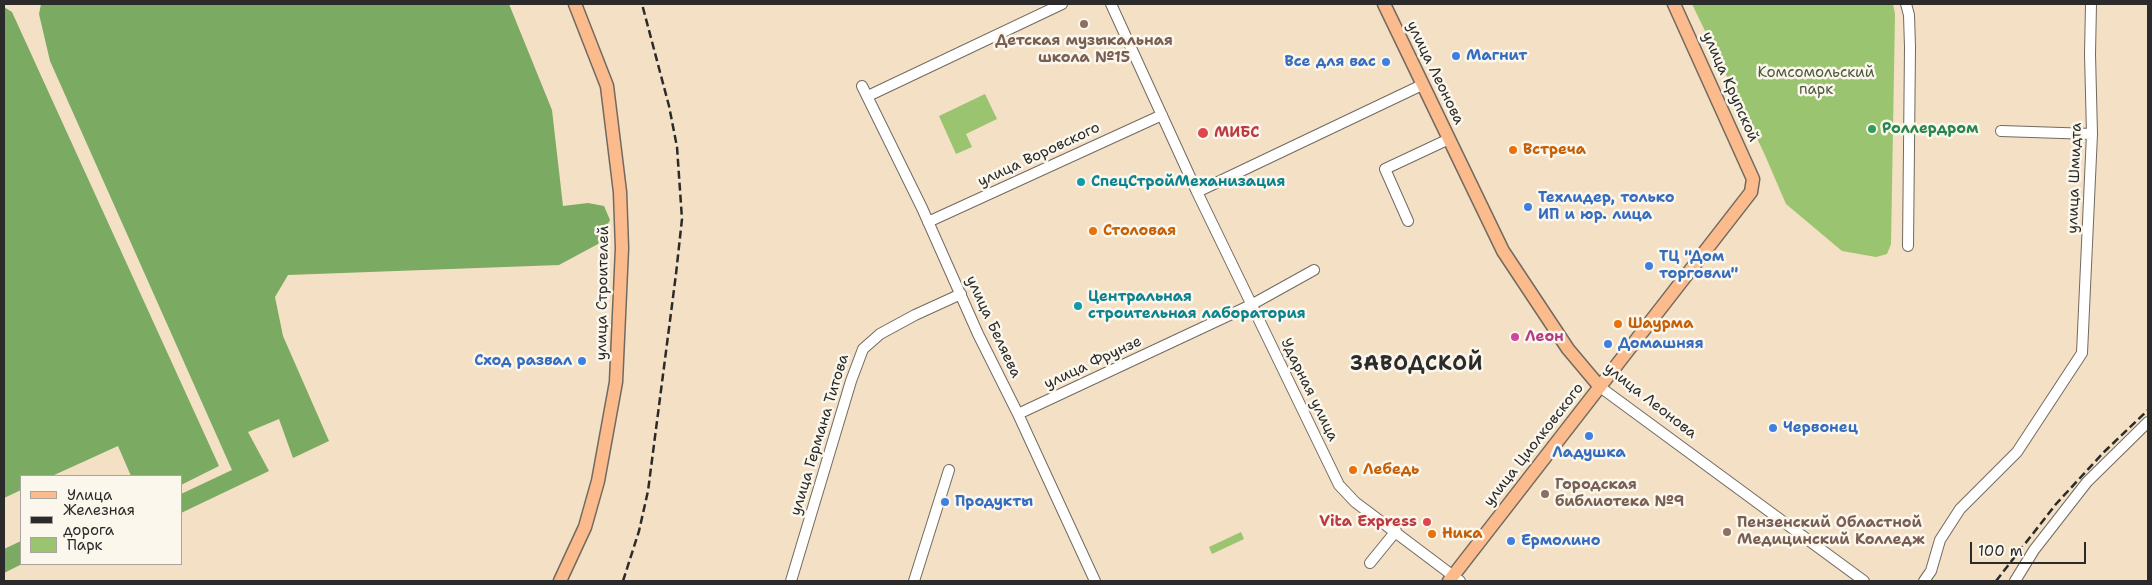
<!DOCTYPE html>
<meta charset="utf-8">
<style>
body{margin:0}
#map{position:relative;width:2152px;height:585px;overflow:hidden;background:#f4e0c5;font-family:"Shantell Sans",sans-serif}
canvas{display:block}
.frame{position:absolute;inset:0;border:5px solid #2b2b2b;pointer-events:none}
.legend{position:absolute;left:20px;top:475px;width:162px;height:90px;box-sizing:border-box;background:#fbf7ec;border:1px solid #a8a59f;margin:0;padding:6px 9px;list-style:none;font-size:15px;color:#2b2b2b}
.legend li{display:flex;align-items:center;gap:10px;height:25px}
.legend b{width:25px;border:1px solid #a8a59f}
.scale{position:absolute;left:1970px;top:542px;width:116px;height:22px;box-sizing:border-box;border:2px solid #2b2b2b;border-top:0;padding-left:6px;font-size:15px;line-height:18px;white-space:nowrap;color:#2b2b2b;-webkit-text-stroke:4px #fbf7ec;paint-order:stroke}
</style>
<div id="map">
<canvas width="2152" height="585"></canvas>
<div class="frame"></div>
<ul class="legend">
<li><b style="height:6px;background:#fbbb8c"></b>Улица</li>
<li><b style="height:6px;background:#2b2b2b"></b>Железная дорога</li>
<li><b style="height:14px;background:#9ac470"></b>Парк</li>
</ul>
<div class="scale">100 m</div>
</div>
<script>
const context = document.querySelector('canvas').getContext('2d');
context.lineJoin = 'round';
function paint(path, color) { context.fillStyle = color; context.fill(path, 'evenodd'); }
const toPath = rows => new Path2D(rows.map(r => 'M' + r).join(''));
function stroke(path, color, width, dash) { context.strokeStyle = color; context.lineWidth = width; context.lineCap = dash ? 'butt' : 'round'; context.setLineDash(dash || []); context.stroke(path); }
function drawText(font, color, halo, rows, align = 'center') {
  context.font = font + ' "Shantell Sans",sans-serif'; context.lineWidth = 5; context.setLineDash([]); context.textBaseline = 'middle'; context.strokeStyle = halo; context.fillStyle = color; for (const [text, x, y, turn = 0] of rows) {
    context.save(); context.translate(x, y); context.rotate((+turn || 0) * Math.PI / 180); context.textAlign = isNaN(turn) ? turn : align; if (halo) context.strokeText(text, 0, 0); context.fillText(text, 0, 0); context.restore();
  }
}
const green = toPath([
 [1692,4,1893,4,1895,14,1891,244,1887,254,1876,257,1842,251,1786,204,1764,153],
 [985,94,997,119,966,134,972,147,956,154,939,116],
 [1241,532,1244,539,1212,554,1209,547]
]);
const forest = toPath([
 [41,4,509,4,552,110,563,206,588,203,604,206,610,220,598,244,559,265,288,275,275,297,283,336,329,441,293,458,279,419,248,432,269,471,181,513,181,494,232,470,50,61,39,14],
 [4,7,12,12,219,466,181,485,181,476,131,476,118,446,52,476,21,476,21,490,4,498],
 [21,541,22,564,4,573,4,549]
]);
const minor = toPath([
 [1111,4,1197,192,1339,485,1355,502,1460,581],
 [1906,4,1909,15,1910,47,1908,246],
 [862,86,922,208,978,334,1018,414,1095,581],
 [868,96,1062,4],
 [2001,131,2092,134],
 [1197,192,1422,85],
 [1408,221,1385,169,1449,139],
 [928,222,1162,115],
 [1600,387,1864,581],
 [1018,414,1251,305,1314,270],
 [1370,563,1396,531],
 [791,581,851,381,863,349,880,334,915,315,961,294],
 [914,581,949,470],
 [1924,581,1931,571,1940,540,1960,509,2017,452,2082,353,2092,134,2090,54,2091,4],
 [2015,581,2034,550,2087,482,2148,422]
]);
const major = toPath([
 [1384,4,1503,251,1568,349,1600,387],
 [560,581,585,527,598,481,616,382,622,248,620,192,607,86,575,4],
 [1449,581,1751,192,1753,179,1674,4]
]);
const rail = toPath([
 [623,581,639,531,648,491,676,274,682,219,677,147,669,106,642,4],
 [1996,581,2056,504,2104,452,2148,410]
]);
const markers = [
 [1084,24,5,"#8d6e63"],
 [1456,56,5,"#3f7fe0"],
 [1386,62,5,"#3f7fe0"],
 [1872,129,5,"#2e9e5b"],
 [1203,133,6,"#e0444e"],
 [1513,150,5,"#e8710a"],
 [1081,182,5,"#0f9aa8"],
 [1528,207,5,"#3f7fe0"],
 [1093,231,5,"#e8710a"],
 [1649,266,5,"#3f7fe0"],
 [1078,306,5,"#0f9aa8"],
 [1618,324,5,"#e8710a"],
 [1515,337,5,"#d1479c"],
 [1608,344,5,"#3f7fe0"],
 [582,361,5,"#3f7fe0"],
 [1773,428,5,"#3f7fe0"],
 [1589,436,5,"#3f7fe0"],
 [1353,470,5,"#e8710a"],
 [1545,494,5,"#8d6e63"],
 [945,502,5,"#3f7fe0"],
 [1427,522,5,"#e0444e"],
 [1727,532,5,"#8d6e63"],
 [1432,534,5,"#e8710a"],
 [1511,541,5,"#3f7fe0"]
];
const educationNames = [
 ["Детская музыкальная",1084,41,"center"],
 ["школа №15",1084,58,"center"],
 ["Городская",1555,485],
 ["библиотека №9",1555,502],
 ["Пензенский Областной",1737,523],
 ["Медицинский Колледж",1737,540]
];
const shopNames = [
 ["Магнит",1466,56],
 ["Все для вас",1376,62,"right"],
 ["Техлидер, только",1538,198],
 ["ИП и юр. лица",1538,215],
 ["ТЦ \"Дом",1659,257],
 ["торговли\"",1659,274],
 ["Домашняя",1618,344],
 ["Сход развал",572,361,"right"],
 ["Червонец",1783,428],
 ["Ладушка",1589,453,"center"],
 ["Продукты",955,502],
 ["Ермолино",1521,541]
];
const streetNames = [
 ["улица Леонова",1435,73,64],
 ["улица Крупской",1730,87,66],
 ["улица Воровского",1039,155,-25],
 ["улица Шмидта",2075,178,-88],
 ["улица Строителей",603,293,-89],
 ["улица Беляева",993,327,65],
 ["улица Фрунзе",1093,363,-25],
 ["Ударная улица",1309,390,64],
 ["улица Леонова",1650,401,38],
 ["улица Германа Титова",820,435,-73],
 ["улица Циолковского",1534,445,-52]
];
const parkNames = [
 ["Комсомольский",1816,73],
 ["парк",1816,90]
];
const leisureNames = [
 ["Роллердром",1882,129]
];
const healthNames = [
 ["МИБС",1214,133],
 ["Vita Express",1417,522,"right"]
];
const foodNames = [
 ["Встреча",1523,150],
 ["Столовая",1103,231],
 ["Шаурма",1628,324],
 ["Лебедь",1363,470],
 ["Ника",1442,534]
];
const cultureNames = [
 ["СпецСтройМеханизация",1091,182],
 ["Центральная",1088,297],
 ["строительная лаборатория",1088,314]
];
const hotelNames = [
 ["Леон",1525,337]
];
const districtNames = [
 ["ЗАВОДСКОЙ",1417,365]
];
paint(green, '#9ac470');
paint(forest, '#7baa62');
stroke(minor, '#716a61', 12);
stroke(major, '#716a61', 15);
stroke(minor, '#fff', 10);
stroke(major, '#fbbb8c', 12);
stroke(rail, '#2b2b2b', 2.5, [8, 4]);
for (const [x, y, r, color] of markers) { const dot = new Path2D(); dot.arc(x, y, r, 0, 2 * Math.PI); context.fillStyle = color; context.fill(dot); stroke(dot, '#fbf7ec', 2); }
drawText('bold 15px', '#785e54', '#fbf7ec', educationNames, 'left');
drawText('bold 15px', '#366cbe', '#fbf7ec', shopNames, 'left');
drawText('15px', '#2b2b2b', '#fbf7ec', streetNames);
drawText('15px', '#4c5940', '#fbf7ec', parkNames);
drawText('bold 15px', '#27864d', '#fbf7ec', leisureNames, 'left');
drawText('bold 15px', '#be3a42', '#fbf7ec', healthNames, 'left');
drawText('bold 15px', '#c56008', '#fbf7ec', foodNames, 'left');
drawText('bold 15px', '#0d838f', '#fbf7ec', cultureNames, 'left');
drawText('bold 15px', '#b23c85', '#fbf7ec', hotelNames, 'left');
context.letterSpacing = '1px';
drawText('bold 20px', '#2b2b2b', '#fbf7ec', districtNames);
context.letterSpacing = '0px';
</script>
